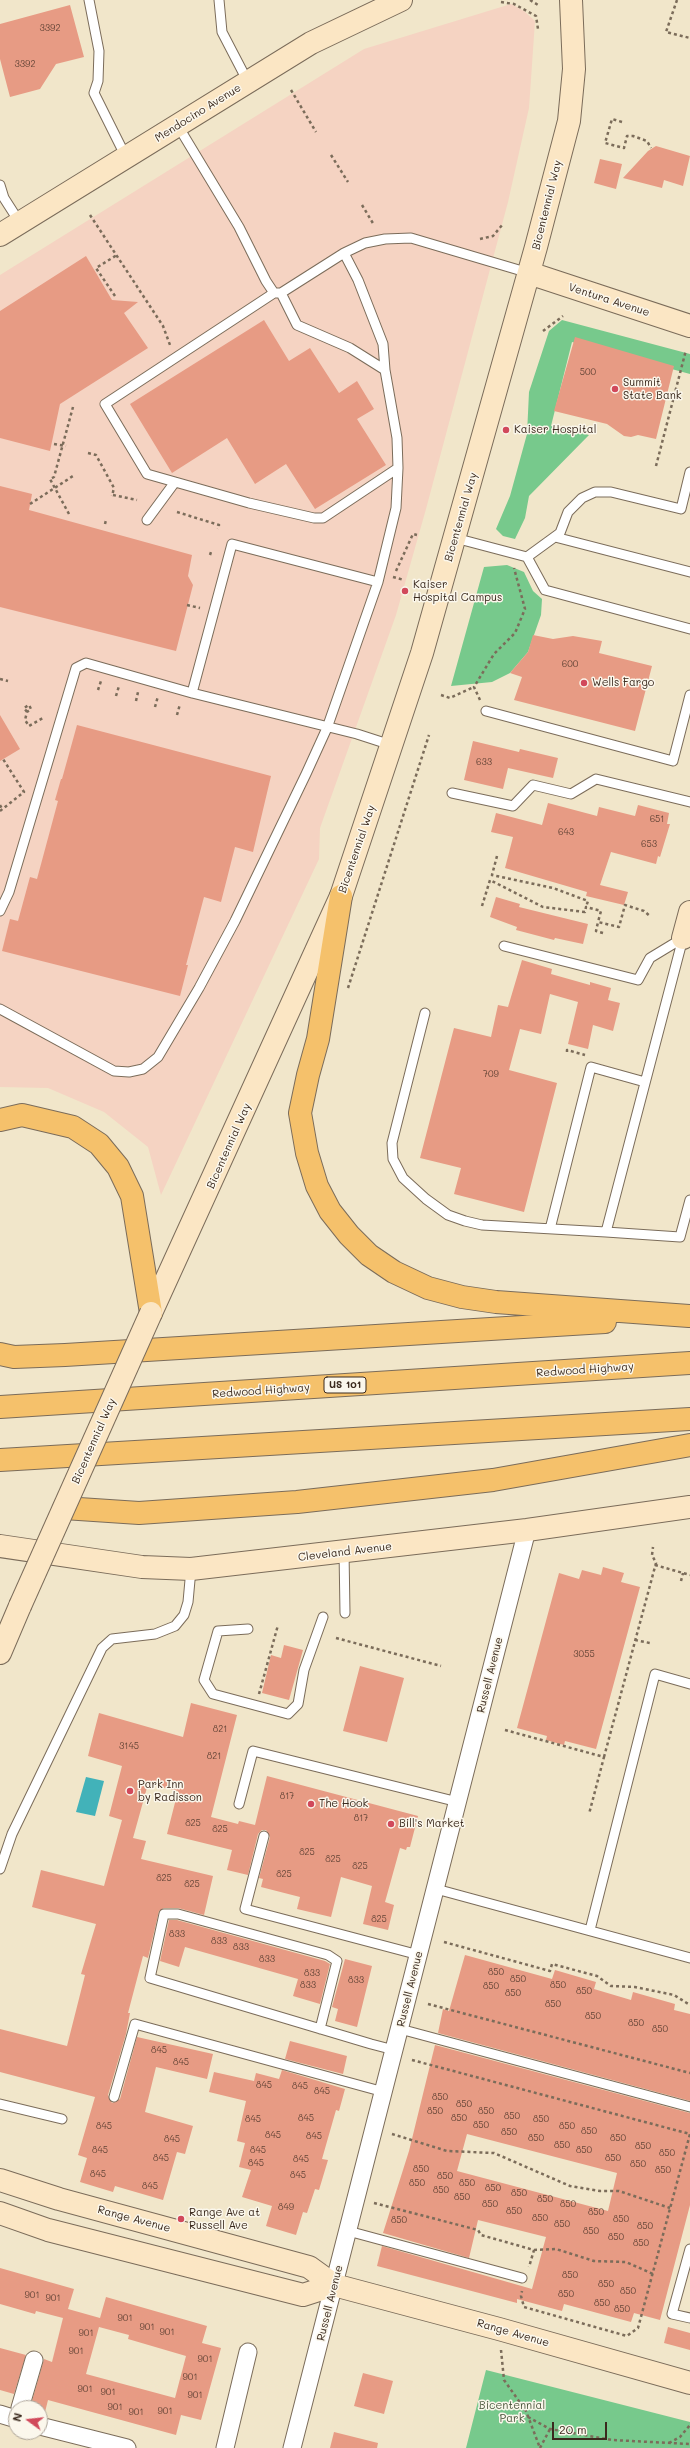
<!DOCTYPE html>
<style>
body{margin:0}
#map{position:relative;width:690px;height:2448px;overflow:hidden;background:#f1e6ca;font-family:Mali,sans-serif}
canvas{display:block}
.north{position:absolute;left:8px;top:2400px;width:40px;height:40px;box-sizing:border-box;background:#fbf7ec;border:1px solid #aea59a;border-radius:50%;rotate:285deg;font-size:11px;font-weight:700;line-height:16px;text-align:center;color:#3b2a1e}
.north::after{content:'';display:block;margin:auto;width:14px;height:18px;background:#d1495b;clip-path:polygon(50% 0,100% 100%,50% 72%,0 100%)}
.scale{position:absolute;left:552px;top:2422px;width:55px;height:18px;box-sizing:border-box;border:2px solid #3b2a1e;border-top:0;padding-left:5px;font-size:12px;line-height:14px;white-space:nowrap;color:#3b2a1e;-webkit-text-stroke:3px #fbf7ec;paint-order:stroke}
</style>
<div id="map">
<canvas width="690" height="2448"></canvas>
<div class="north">N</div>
<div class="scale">20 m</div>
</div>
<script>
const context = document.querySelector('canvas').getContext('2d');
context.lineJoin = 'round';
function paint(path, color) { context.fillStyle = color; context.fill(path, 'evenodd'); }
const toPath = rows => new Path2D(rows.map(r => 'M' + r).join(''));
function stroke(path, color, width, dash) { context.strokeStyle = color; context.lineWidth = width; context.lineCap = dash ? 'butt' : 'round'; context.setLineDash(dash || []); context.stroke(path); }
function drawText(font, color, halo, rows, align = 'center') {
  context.font = font + ' Mali,sans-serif'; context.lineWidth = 3; context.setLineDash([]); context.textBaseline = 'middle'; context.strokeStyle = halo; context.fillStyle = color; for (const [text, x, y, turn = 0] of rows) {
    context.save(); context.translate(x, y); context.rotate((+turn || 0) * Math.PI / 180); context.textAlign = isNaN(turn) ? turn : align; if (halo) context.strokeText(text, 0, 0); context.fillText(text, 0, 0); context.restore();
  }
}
const built = toPath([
 [511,4,524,11,535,21,529,108,508,202,426,509,396,615,320,828,319,859,161,1195,148,1147,104,1112,48,1088,0,1087,0,275,364,49]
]);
const green = toPath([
 [562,320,690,354,690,374,572,342,551,426,589,435,529,496,525,518,515,539,503,536,496,529,510,496,527,434,529,392,549,331],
 [507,565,524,572,533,591,542,599,541,615,528,652,510,673,492,682,451,686,484,567],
 [486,2370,690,2422,690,2448,466,2448]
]);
const water = toPath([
 [86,1777,104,1781,95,1816,76,1812]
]);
const building = toPath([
 [70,5,84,57,56,64,40,89,10,97,0,59,0,24],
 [656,146,690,156,683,186,664,180,662,188,623,178,648,151],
 [600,159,622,164,616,189,594,183],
 [86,256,112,300,138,302,124,313,148,348,60,404,50,451,0,438,0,311],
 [264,320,289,361,310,348,339,393,357,381,374,409,357,419,386,465,315,509,286,464,255,484,227,438,172,473,130,404],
 [575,337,674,366,656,439,638,435,631,437,624,436,607,424,554,411],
 [0,486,32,494,29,510,192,555,188,576,193,585,176,651,0,607],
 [533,635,553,639,573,636,602,641,599,653,652,666,635,731,514,700,522,677,510,673,528,652],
 [0,715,20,749,0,761],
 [77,725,271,776,253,852,235,847,221,902,204,897,186,965,188,965,180,996,2,951,10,919,18,921,30,877,37,879,58,801,55,800,61,779,62,779],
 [473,741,519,752,520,749,558,758,553,778,508,768,503,789,464,780],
 [548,803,597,816,599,807,635,816,638,805,669,813,667,824,670,824,660,857,658,856,656,864,611,852,600,885,628,892,624,905,586,896,587,892,505,868,513,837,491,832,496,813,542,825],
 [496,897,520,904,519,907,588,924,583,944,555,938,554,940,516,930,517,927,490,917],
 [522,960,552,969,551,974,590,985,590,982,611,988,608,1000,620,1003,613,1031,593,1025,588,1049,568,1044,578,1002,550,994,541,1034,520,1029,509,1070,557,1083,524,1212,454,1194,461,1168,420,1158,454,1028,491,1037,498,1005,508,1007],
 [603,1567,624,1573,621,1582,640,1587,596,1749,565,1741,564,1745,546,1740,547,1736,517,1728,559,1573,579,1579,582,1570,601,1575],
 [284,1645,303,1650,289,1700,262,1693,271,1655,281,1658],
 [360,1666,404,1678,387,1742,343,1731],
 [191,1703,237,1715,211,1817,238,1824,239,1821,255,1825,267,1776,418,1816,410,1847,407,1847,406,1850,400,1848,385,1902,394,1905,388,1930,363,1924,372,1886,341,1877,331,1917,297,1909,300,1897,261,1887,263,1879,259,1878,270,1837,266,1830,262,1830,258,1834,248,1875,227,1870,232,1850,167,1834,178,1791,148,1784,133,1838,146,1841,141,1859,213,1876,204,1915,178,1908,164,1908,159,1911,148,1958,143,1956,128,2013,130,2013,126,2034,108,2095,112,2103,120,2099,137,2037,213,2054,207,2079,156,2067,145,2112,193,2126,185,2154,177,2152,163,2200,115,2186,113,2192,80,2182,87,2158,78,2155,95,2097,0,2072,0,2029,67,2046,85,1975,81,1974,96,1924,32,1907,41,1870,104,1886,122,1820,109,1816,122,1766,88,1756,99,1713,183,1737],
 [169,1920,177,1920,325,1961,330,1964,320,2004,293,1996,298,1979,185,1947,179,1967,160,1961],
 [465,1955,552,1979,555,1970,596,1982,594,1989,631,2000,633,1992,675,2004,674,2010,690,2014,690,2101,438,2033,443,2009,449,2011],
 [345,1959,372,1966,357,2027,335,2021,338,2009,332,2007],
 [290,2041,347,2056,343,2074,285,2059],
 [435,2045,690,2113,690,2205,660,2320,634,2313,631,2322,564,2304,562,2311,517,2299,517,2303,377,2266,382,2246,532,2289,546,2237,478,2220,469,2258,383,2233,409,2151],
 [467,2134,617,2173,608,2211,457,2171],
 [282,2070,345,2089,339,2111,336,2110,322,2159,328,2160,319,2190,315,2189,307,2213,303,2212,296,2235,266,2226,272,2206,242,2197,251,2170,239,2167,245,2143,237,2141,246,2101,209,2092,214,2072,254,2081,256,2073,279,2079],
 [0,2268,74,2289,68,2309,100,2318,106,2297,207,2326,202,2343,221,2348,201,2420,181,2415,176,2435,48,2400,45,2412,40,2411,40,2408,30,2408,44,2359,52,2362,63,2318,36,2311,35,2314,0,2304],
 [99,2327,129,2335,128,2339,186,2356,175,2398,86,2374],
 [668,2327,690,2333,690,2350,664,2343],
 [0,2348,26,2355,14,2394,0,2390],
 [363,2373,393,2381,384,2414,354,2406],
 [334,2432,378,2443,377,2448,330,2448]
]);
const path = toPath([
 [530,0,538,5],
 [677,0,666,32,690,38],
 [501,2,514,4,536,16,538,29],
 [291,90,316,132],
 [622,122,612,119,605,143,624,148,627,136,633,136,647,141,651,148],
 [331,155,348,182],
 [362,205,374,225],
 [90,215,163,326,170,345],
 [480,239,493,236,503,224],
 [115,296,96,268,117,255],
 [543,331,563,316],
 [54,444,66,446],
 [88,453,96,455,114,488,112,496],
 [656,466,686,350],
 [113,495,137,500],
 [30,504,73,476],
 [177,512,219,525,218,529],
 [69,514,50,479,54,477,73,407],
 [105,524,106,520],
 [210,555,211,552],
 [396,571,413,534,417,535],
 [393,577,404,580],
 [187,605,200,608],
 [0,679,8,681],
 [98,690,101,681],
 [441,695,450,698,474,687],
 [116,696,119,686],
 [480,700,474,687,494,654,515,633,525,609,514,568],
 [136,701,138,692],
 [155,707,158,696],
 [27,712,24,708,29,705,31,709,27,712,25,720,29,726,43,718],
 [177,715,180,704],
 [0,805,2,809],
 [0,811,24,792,3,759],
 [497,856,492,875,553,888,588,901,586,907],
 [482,906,490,880,543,907,585,912,586,907,601,911,598,922],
 [603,933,596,931,598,922,619,927,625,905,644,911,651,917],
 [348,988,429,735],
 [567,1052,567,1050,585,1055],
 [655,1565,690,1575],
 [681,1581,683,1573],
 [336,1638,441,1666],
 [635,1640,650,1643],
 [259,1694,278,1625],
 [505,1730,604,1757,589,1814],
 [604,1757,656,1563,652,1555,653,1547],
 [444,1942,550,1971,552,1964,597,1976,611,1986,635,1987,674,1995,690,2005],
 [428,2004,690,2073],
 [412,2060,690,2134,638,2328,627,2336,524,2307,521,2296,522,2291],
 [392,2134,447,2151,494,2153,570,2186,600,2191,619,2191,670,2208],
 [374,2203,478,2230,481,2235,534,2250,529,2267],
 [534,2250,556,2249,594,2261,626,2262,653,2274],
 [501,2350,504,2380,526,2411,540,2448],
 [528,2417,550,2429,612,2440,690,2444],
 [669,2443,680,2437,690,2425],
 [540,2448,550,2429]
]);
const lane = toPath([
 [89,0,99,51,98,81,94,93,126,157],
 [219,0,222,32,248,82],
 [178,126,239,227,266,281,274,293],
 [0,185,4,198,20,223],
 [344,253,358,280,383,344,385,370],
 [281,293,297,325,350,348,385,370,397,438,398,468,396,508,378,582],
 [398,468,323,518,314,518,249,503,147,474,105,404,274,293,281,293,344,253,365,243,385,239,411,238,529,273],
 [147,520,175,482],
 [555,537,690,572],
 [455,538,527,557,545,590,690,629],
 [527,557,560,533,568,512,582,498,595,492,611,492,681,509,690,472],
 [192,693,357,734,391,745],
 [486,711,673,761,690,695],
 [452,793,513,806,533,785,571,794,596,779,690,802],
 [0,911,9,892,76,668,86,663,192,693,232,544,378,582,327,728,306,774,235,921,199,988,158,1057,143,1069,129,1072,114,1071,0,1009],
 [504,946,638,980,650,958,683,938],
 [425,1013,392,1143,393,1159,403,1178,426,1199,448,1215,465,1221,482,1225,606,1232,683,938],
 [550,1229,591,1067,645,1082],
 [606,1232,680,1237,690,1200],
 [344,1551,345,1613],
 [248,1629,218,1631,204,1680,213,1694,288,1714,298,1704,304,1670,323,1617],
 [239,1804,253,1751,458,1802],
 [264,1836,245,1909,419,1955],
 [0,1869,12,1834,102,1648,112,1639,155,1634,175,1626,184,1615,188,1602,191,1569],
 [436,1889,690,1958],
 [590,1930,655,1674,690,1684],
 [320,2029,337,1961,328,1955,178,1914,164,1914,150,1978,371,2044,394,2050],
 [400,2029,690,2107],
 [114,2097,135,2024,384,2092],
 [0,2104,62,2119],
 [348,2231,522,2278],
 [690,2249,672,2314,690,2318]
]);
const street = toPath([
 [20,2408,34,2360],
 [0,2414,16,2419],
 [40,2426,127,2448],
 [225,2448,248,2352],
 [292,2448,527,1530]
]);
const secondary = toPath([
 [0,235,311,43,401,0],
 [529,273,690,326],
 [683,938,690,912],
 [151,1313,341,896,422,653,536,247,569,121,574,69,571,0],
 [0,1546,142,1567,191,1569,527,1530,690,1507],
 [0,1653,20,1606],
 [0,2180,59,2199,309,2267,334,2285,499,2329,690,2383],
 [0,2213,48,2230,303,2295,334,2285]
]);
const highway = toPath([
 [341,896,318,1039,308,1075,300,1113,307,1153,317,1186,330,1211,349,1235,369,1255,394,1272,428,1288,462,1297,496,1302,689,1316],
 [0,1120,22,1115,73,1127,99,1144,118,1167,132,1196,151,1313],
 [0,1354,14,1357,65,1355,605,1322],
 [0,1407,690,1363],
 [0,1460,690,1419],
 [64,1508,139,1513,297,1502,493,1480,690,1445]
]);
const secondaryBridge = toPath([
 [20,1606,151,1313]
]);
const markers = [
 [615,389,4,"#d1495b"],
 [506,430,4,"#d1495b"],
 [405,591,4,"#d1495b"],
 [584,683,4,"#d1495b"],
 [130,1791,4,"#d1495b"],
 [311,1804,4,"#d1495b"],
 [391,1824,4,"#d1495b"],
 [181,2219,4,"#d1495b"]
];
const numberNames = [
 ["3392",50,28],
 ["3392",25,64],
 ["500",588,372],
 ["600",570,664],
 ["633",484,762],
 ["651",657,819],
 ["643",566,832],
 ["653",649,844],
 ["709",491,1074],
 ["3055",584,1654],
 ["821",220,1729],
 ["3145",129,1746],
 ["821",214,1756],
 ["817",287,1796],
 ["817",361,1818],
 ["825",193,1823],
 ["825",220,1829],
 ["825",307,1852],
 ["825",333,1859],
 ["825",360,1866],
 ["825",284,1874],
 ["825",164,1878],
 ["825",192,1884],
 ["825",379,1919],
 ["833",177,1934],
 ["833",219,1941],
 ["833",241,1947],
 ["833",267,1959],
 ["850",496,1972],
 ["833",312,1973],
 ["850",518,1979],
 ["833",356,1980],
 ["833",308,1985],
 ["850",558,1985],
 ["850",491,1986],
 ["850",584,1991],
 ["850",513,1993],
 ["850",553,2004],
 ["850",593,2016],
 ["850",636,2023],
 ["850",660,2029],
 ["845",159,2050],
 ["845",181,2062],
 ["845",264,2085],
 ["845",300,2086],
 ["845",322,2091],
 ["850",440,2097],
 ["850",464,2104],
 ["850",435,2111],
 ["850",486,2111],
 ["850",512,2116],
 ["845",306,2118],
 ["850",459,2118],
 ["845",253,2119],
 ["850",541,2119],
 ["850",481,2125],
 ["845",104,2126],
 ["850",567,2126],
 ["850",589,2131],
 ["850",509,2132],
 ["845",273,2135],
 ["845",314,2136],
 ["850",536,2138],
 ["850",618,2138],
 ["845",172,2139],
 ["850",562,2145],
 ["850",643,2146],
 ["845",100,2150],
 ["845",258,2150],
 ["850",584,2150],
 ["850",667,2153],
 ["845",161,2158],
 ["850",613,2158],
 ["845",301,2159],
 ["845",256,2163],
 ["850",638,2164],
 ["850",421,2169],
 ["850",663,2170],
 ["845",98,2174],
 ["845",298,2175],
 ["850",445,2176],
 ["850",417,2183],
 ["850",467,2183],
 ["845",150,2186],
 ["850",493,2188],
 ["850",441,2190],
 ["850",519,2193],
 ["850",462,2197],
 ["850",545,2199],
 ["850",490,2204],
 ["850",568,2204],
 ["849",286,2207],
 ["850",514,2211],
 ["850",596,2212],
 ["850",540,2218],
 ["850",621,2219],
 ["850",399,2220],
 ["850",562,2224],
 ["850",645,2226],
 ["850",591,2231],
 ["850",616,2237],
 ["850",641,2243],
 ["850",570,2275],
 ["850",606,2284],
 ["850",628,2291],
 ["850",566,2294],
 ["901",32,2295],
 ["901",53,2298],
 ["850",602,2303],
 ["850",622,2309],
 ["901",125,2318],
 ["901",147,2327],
 ["901",167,2332],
 ["901",86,2333],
 ["901",76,2351],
 ["901",205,2359],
 ["901",190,2377],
 ["901",85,2389],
 ["901",108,2392],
 ["901",195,2395],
 ["901",115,2407],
 ["901",165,2411],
 ["901",136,2412]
];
const shields = [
 [345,1385,42]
];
const shieldNames = [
 ["US 101",345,1385]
];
const streetNames = [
 ["Mendocino Avenue",198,113,-32],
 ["Bicentennial Way",547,205,-76],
 ["Ventura Avenue",609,300,18],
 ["Bicentennial Way",461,517,-74],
 ["Bicentennial Way",357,849,-71],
 ["Bicentennial Way",229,1146,-66],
 ["Redwood Highway",585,1370,-4],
 ["Redwood Highway",261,1391,-4],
 ["Bicentennial Way",94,1441,-66],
 ["Cleveland Avenue",345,1552,-7],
 ["Russell Avenue",490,1675,-76],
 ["Russell Avenue",410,1989,-76],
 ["Range Avenue",134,2219,15],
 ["Russell Avenue",330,2303,-76],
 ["Range Avenue",513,2333,16]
];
const poiNames = [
 ["Summit",623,383],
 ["State Bank",623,396],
 ["Kaiser Hospital",514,430],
 ["Kaiser",413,585],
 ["Hospital Campus",413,598],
 ["Wells Fargo",592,683],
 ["Park Inn",138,1785],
 ["by Radisson",138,1798],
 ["The Hook",319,1804],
 ["Bill's Market",399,1824],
 ["Range Ave at",189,2213],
 ["Russell Ave",189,2226]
];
const parkNames = [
 ["Bicentennial",512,2406],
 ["Park",512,2419]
];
paint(built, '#f5d3c2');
paint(green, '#77c98c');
paint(water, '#42b2b9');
paint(building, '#e79b84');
stroke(lane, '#7b6c5a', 11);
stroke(street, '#7b6c5a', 19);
stroke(secondary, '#7b6c5a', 24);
stroke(highway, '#7b6c5a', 24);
stroke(path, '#7b6c5a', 2.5, [3, 3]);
stroke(lane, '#fff', 9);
stroke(street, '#fff', 17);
stroke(secondary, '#fbe6c4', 22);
stroke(highway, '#f5c16b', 22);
stroke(secondaryBridge, '#7b6c5a', 24, []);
stroke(secondaryBridge, '#fbe6c4', 22);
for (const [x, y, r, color] of markers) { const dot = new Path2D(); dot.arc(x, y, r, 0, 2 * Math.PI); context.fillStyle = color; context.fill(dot); stroke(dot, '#fbf7ec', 1.5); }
drawText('9px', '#664638', null, numberNames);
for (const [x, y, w] of shields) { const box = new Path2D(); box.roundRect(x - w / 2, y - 8, w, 16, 3); context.fillStyle = '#fbf7ec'; context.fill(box); stroke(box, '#3b2a1e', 1); }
drawText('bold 10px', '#3b2a1e', null, shieldNames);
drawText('11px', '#3b2a1e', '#fbf7ec', streetNames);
drawText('11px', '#3b2a1e', '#fbf7ec', poiNames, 'left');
drawText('11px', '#4d5a3f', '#fbf7ec', parkNames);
</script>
